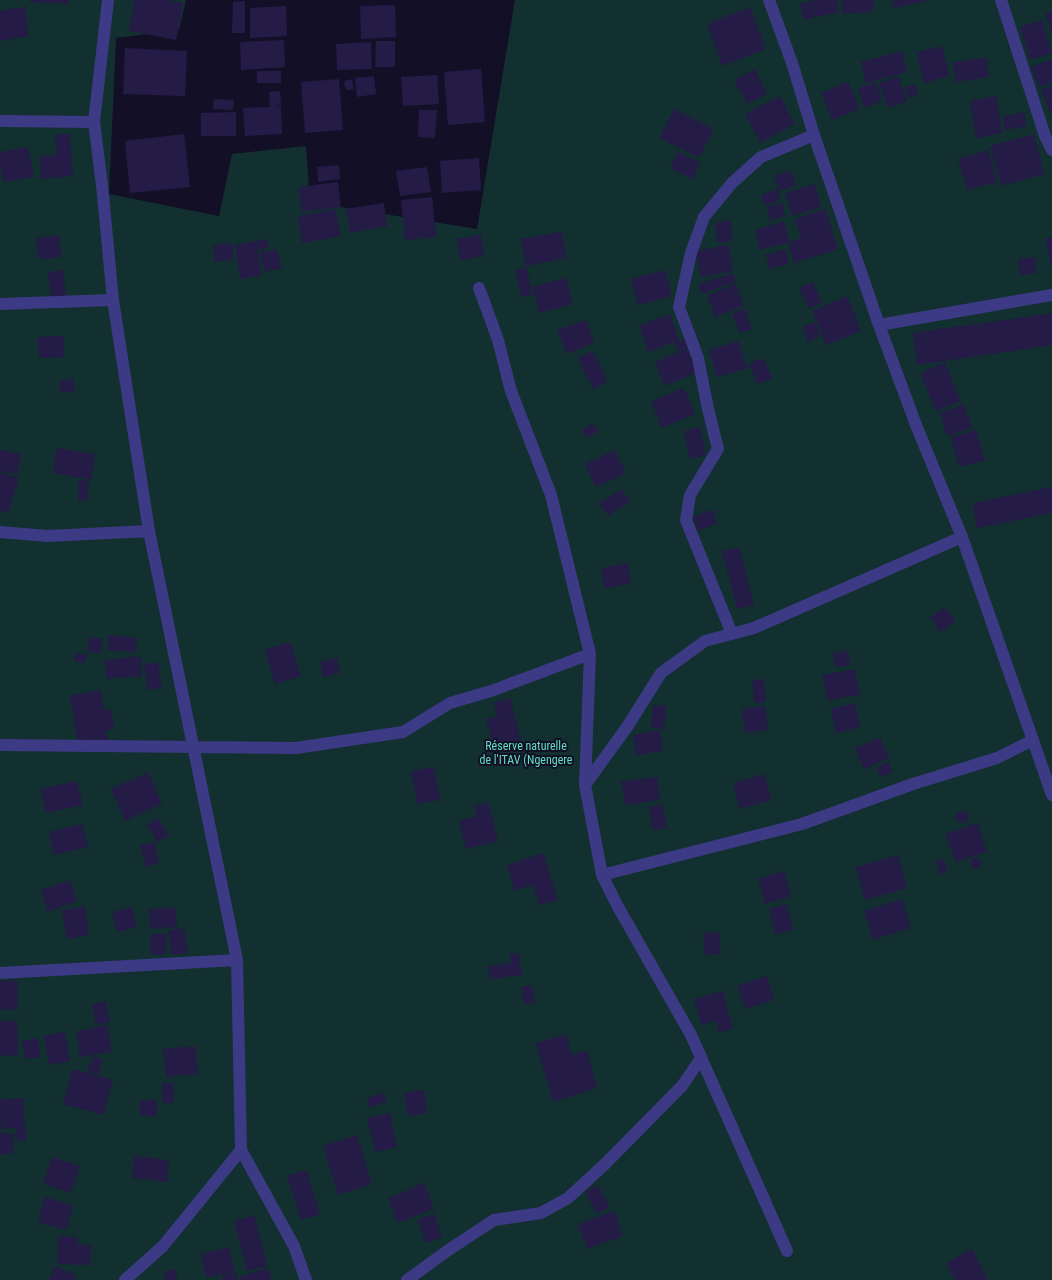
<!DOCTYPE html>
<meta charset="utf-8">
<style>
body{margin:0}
canvas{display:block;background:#130f26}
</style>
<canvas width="1052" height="1280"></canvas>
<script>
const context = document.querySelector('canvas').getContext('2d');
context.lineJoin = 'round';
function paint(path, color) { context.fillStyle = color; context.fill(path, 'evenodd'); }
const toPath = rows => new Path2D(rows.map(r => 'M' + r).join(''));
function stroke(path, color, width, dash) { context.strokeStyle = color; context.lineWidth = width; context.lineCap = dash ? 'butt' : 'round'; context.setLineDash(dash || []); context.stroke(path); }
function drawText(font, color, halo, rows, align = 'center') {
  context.font = font + ' "Roboto Condensed",sans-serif'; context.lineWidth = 4; context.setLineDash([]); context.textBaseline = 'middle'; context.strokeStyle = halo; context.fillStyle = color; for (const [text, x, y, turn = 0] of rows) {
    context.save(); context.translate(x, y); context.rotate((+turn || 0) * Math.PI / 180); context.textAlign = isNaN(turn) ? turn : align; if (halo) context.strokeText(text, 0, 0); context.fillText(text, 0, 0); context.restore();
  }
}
const green = toPath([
 [0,0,186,0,179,30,116,38,109,194,219,216,232,154,306,146,310,202,477,229,515,0,1052,0,1052,1280,0,1280]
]);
const building = toPath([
 [30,0,69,0,69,4,30,2],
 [134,0,167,0,183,3,176,40,129,31],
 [815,0,836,0,839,12,804,20,800,4],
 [842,0,873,0,874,11,843,14],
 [892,0,927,0,927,1,894,8],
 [245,1,245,33,232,33,233,2],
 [395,5,396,37,361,39,360,6],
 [286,6,287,36,250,38,250,8],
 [25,7,29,36,0,41,0,11],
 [750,7,766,49,722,66,707,24],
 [1052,11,1052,33,1045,14],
 [1042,20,1052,53,1030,60,1020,27],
 [284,40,285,67,241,70,240,42],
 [376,41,395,41,395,67,375,67],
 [371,42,372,69,337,70,336,44],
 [942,46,949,76,924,83,917,52],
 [125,48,187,51,185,96,123,94],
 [902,51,907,72,866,83,861,62],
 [987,58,989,77,956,82,953,62],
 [1052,59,1052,82,1039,87,1031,67],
 [481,69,485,122,448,125,444,72],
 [755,69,767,94,747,104,734,80],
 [257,71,281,71,281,83,257,83],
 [437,75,439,104,403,106,401,77],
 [374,76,376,94,357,97,355,78],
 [898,76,907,101,888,108,879,83],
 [339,79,343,130,305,133,301,82],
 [352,79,354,89,346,90,344,81],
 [848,82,859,109,832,120,821,93],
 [876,82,882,101,864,108,858,88],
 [915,84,918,95,909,98,905,87],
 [1052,85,1052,112,1050,113,1041,90],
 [280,91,281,105,275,106,281,106,282,134,245,136,243,108,270,107,269,92],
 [780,96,795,124,760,143,745,114],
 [996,96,1002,133,976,138,970,101],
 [214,99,234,100,233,110,213,109],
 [674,109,714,129,699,158,660,138],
 [419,110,437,110,435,138,418,137],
 [236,112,236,136,201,136,201,113],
 [1024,112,1027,126,1005,130,1003,117],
 [70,134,73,176,41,179,39,157,56,155,55,135],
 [184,134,190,187,130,193,125,141],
 [1034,134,1044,174,1001,186,990,146],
 [28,147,34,177,3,182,0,165,0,152],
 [988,150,997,182,967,190,958,159],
 [678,152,700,163,693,179,670,168],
 [479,158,481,190,442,193,440,161],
 [339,165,340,179,318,182,317,167],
 [427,167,431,192,400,196,396,171],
 [791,170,796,185,779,191,774,176],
 [338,182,341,207,301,212,299,187],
 [815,184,821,207,792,216,785,193],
 [777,189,781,200,765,206,761,195],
 [432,197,436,237,405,240,401,200],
 [384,203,387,226,350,233,346,209],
 [783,203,785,216,770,220,767,207],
 [336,209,341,236,302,243,298,216],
 [825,209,838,249,794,263,788,242,760,250,755,230,784,221,790,242,801,238,795,219],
 [730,220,733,241,718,243,715,223],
 [562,232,566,258,526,266,521,239],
 [59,235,61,257,38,259,36,238],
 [481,235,484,256,460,260,457,239],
 [1052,237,1052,266,1051,266,1045,239],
 [268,239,269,248,258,250,262,275,240,279,235,245],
 [232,243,234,259,215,262,213,245],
 [728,245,733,271,701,277,696,251],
 [277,249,282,268,265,272,260,253],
 [785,249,789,264,770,269,766,255],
 [1035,257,1037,273,1020,275,1018,259],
 [527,267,532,295,521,297,515,270],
 [63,270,66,296,51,298,48,272],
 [665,270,672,296,638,305,631,279],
 [733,273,736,282,701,294,699,284],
 [566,278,573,304,539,313,532,287],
 [813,282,822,303,809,309,799,288],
 [736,284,744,306,715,317,707,295],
 [847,296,861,331,826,345,812,311],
 [745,309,752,329,739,333,732,313],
 [1052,313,1052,345,917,365,913,333],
 [670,314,679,340,648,352,639,326],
 [586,320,594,343,567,354,557,330],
 [814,322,820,336,808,342,802,327],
 [63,336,64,357,39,358,38,337],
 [685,339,688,347,678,351,674,343],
 [738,341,747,368,717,377,709,350],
 [687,348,697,372,665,386,655,362],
 [593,351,607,381,593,389,578,358],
 [763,358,772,378,758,384,749,364],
 [945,362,961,401,936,411,920,373],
 [73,379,75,391,61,393,59,381],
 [684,388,695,414,662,428,651,401],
 [964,404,972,428,947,436,940,413],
 [593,423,598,431,587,438,582,431],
 [700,427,706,455,690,459,684,431],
 [976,430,985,460,959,467,951,437],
 [57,448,95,454,91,480,53,473],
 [0,450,21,454,17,474,0,471],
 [615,450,626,473,596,487,585,464],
 [0,472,19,478,8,513,0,510],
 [79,480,89,481,88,501,78,500],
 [1052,487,1052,513,977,528,973,503],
 [622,489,630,502,608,516,599,503],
 [712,509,717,523,698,531,693,517],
 [739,547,754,605,737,609,722,551],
 [628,563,631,584,604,588,601,568],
 [945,607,955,622,940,632,930,617],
 [109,635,137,638,136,653,107,650],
 [90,637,103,639,100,654,87,651],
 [290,642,301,676,275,684,265,650],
 [848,651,851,665,835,667,833,653],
 [75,653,87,654,86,663,74,661],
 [141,656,142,676,106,679,105,660],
 [337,658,340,673,323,677,320,662],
 [158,662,162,688,148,690,144,664],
 [855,669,860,695,827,700,822,675],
 [764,679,766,702,754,703,752,680],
 [101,690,104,710,111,709,114,729,106,730,108,740,78,745,70,696],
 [510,698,521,740,493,747,486,719,497,716,494,702],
 [855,703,860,727,836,733,831,709],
 [653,705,667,706,664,729,651,728],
 [765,706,768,730,745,733,742,709],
 [660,730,663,751,636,755,633,735],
 [880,738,889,758,864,769,855,748],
 [888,762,893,772,881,778,876,768],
 [434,767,440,800,417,804,411,771],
 [148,772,162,804,125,821,111,789],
 [765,774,771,800,740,809,733,783],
 [657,777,660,800,625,805,621,781],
 [77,781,83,805,46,813,41,789],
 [488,802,498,841,466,849,459,821,477,816,474,806],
 [662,804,667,828,653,830,649,807],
 '956 817a6 6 0 1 1 12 0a6 6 0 1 1-12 0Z',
 [159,818,169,836,157,842,147,824],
 [978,823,987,852,955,862,946,834],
 [82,824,88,847,54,855,49,832],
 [154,842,159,863,146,867,140,845],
 [543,853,558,900,539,905,533,885,515,891,507,865],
 [898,855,907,888,865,900,856,867],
 '970.5 863a5.5 5.5 0 1 1 11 0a5.5 5.5 0 1 1-11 0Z',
 [944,859,948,873,940,874,936,861],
 [784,871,791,896,765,904,758,879],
 [70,880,77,901,48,912,41,890],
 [902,899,911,928,873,940,864,911],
 [786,904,794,929,776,935,769,909],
 [85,906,89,935,67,939,62,910],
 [132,907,137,927,117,932,112,912],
 [175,907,177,927,150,929,149,909],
 [184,928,188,953,172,955,168,930],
 [719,932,721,954,705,955,703,933],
 [151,934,166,934,167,954,151,955],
 [519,953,522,975,490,979,488,966,511,963,509,954],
 [767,976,774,1000,745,1009,738,986],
 [17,980,18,1009,0,1010,0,981],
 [532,985,535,1003,524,1004,521,987],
 [723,991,733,1029,719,1032,716,1021,701,1025,694,999],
 [106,1001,110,1022,96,1025,92,1004],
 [0,1021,17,1021,18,1055,0,1056],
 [107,1025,112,1052,80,1057,76,1031],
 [65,1032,70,1061,49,1065,44,1036],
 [566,1034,572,1055,587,1050,597,1088,553,1102,536,1043],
 [38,1038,41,1057,25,1059,22,1041],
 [195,1046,198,1074,166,1077,163,1049],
 [94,1056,103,1060,97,1075,87,1070],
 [73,1069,113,1080,103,1115,63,1104],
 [162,1083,173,1083,174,1103,162,1103],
 [424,1090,427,1113,408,1116,404,1093],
 [384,1092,387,1101,370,1108,367,1099],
 [23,1098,26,1140,17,1141,16,1128,1,1129,0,1100],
 [140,1100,157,1100,157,1116,140,1115],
 [390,1113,397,1147,375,1152,367,1118],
 [0,1133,14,1133,13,1154,0,1154],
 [357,1135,372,1184,338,1195,323,1146],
 [134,1156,169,1160,167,1182,132,1178],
 [52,1157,80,1166,71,1193,43,1184],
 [306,1170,320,1214,301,1220,287,1176],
 [424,1183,434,1209,397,1223,388,1198],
 [598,1185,610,1207,597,1214,585,1192],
 [45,1197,73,1205,66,1230,38,1222],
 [614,1211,623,1236,587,1249,578,1224],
 [434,1214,442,1237,426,1243,417,1220],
 [254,1215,267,1266,247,1271,234,1221],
 [58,1236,78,1237,78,1244,91,1245,90,1265,57,1264],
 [229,1247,234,1271,206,1278,201,1254],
 [972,1249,988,1280,955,1280,946,1263],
 [55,1266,76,1275,74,1280,49,1280],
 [268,1268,272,1280,241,1280,240,1277],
 [176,1270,177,1280,165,1280,164,1271],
 [236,1272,237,1280,223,1280,222,1275]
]);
const minor = toPath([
 [108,0,94,122,102,185,113,300,149,531,237,960,241,1150,294,1246,306,1280],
 [769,0,792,63,814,135,879,325,916,425,962,537,1052,795],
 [1001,0,1045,136,1052,150],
 [0,121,94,122],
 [479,288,498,340,511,391,551,495,590,654,585,785,602,875,617,905,691,1035,787,1251],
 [0,304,113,300],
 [879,325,1052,295],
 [0,532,47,536,149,531],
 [732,634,686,520,690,495,718,449,708,409,698,358,679,307,691,253,704,217,732,183,761,157,814,135],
 [0,745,296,748,403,732,450,703,491,691,590,654],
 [585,785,627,727,661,673,705,641,754,628,962,537],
 [602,875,802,824,913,784,997,758,1033,740],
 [0,973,237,960],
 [125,1280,163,1246,241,1150],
 [407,1280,447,1251,494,1220,541,1213,568,1198,604,1165,682,1086,701,1058]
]);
const parkNames = [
 ["Réserve naturelle",526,747],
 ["de l'ITAV (Ngengere",526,761]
];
paint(green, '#12302f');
paint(building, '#241b47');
stroke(minor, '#3d3a85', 12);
drawText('12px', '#5fe0c0', '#130f26', parkNames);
</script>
